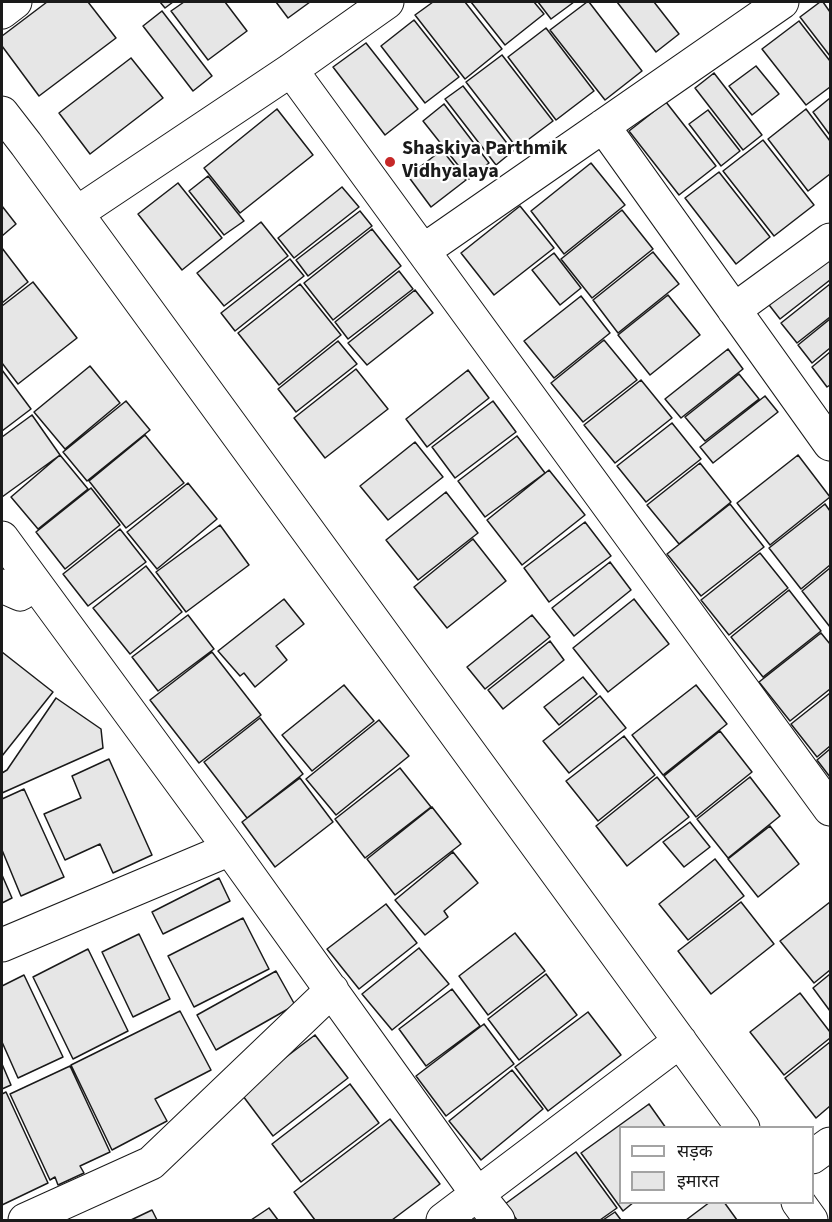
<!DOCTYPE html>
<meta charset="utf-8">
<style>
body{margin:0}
#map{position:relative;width:832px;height:1222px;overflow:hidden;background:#fff;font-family:"Source Sans 3","Noto Sans Devanagari",sans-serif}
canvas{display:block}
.frame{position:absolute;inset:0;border:3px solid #1a1a1a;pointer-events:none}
.legend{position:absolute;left:619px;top:1126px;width:195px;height:78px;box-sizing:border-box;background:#fff;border:2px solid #a3a3a3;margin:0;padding:8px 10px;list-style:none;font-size:18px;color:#1a1a1a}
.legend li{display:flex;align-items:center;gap:12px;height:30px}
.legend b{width:30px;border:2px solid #a3a3a3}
</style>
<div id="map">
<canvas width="832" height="1222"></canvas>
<div class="frame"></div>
<ul class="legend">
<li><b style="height:8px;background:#fff"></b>सड़क</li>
<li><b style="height:16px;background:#e6e6e6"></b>इमारत</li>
</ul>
</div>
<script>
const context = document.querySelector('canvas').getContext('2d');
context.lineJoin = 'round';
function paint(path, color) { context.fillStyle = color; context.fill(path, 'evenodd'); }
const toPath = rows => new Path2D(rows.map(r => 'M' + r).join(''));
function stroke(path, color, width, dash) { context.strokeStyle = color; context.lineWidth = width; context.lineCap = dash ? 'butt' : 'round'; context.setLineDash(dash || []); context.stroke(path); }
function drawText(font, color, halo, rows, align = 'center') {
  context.font = font + ' "Source Sans 3",sans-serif'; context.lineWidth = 4.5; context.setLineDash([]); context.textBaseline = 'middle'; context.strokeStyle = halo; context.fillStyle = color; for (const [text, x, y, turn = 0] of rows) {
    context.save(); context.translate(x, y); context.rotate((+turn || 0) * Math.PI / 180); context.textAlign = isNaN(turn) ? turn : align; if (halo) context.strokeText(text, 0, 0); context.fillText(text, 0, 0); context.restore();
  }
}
const building = toPath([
 [47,2,88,2,116,38,39,96,2,46,2,36,47,2],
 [160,2,173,2,165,8,160,2],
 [184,2,225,2,247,31,208,60,171,11,184,2],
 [276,2,310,2,288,18,276,2],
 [433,2,465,2,502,49,465,79,415,15,433,2],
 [471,2,534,2,544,14,505,45,471,2],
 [538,2,574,2,551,19,538,2],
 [587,2,589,2,642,71,605,100,550,30,587,2],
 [617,2,654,2,679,34,656,52,617,2],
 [820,2,823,2,830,12,830,56,800,17,820,2],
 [162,11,212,76,193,91,143,26,162,11],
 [414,20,459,77,425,103,381,46,414,20],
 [799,21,830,61,830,87,806,105,762,49,799,21],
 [546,28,594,91,556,120,508,57,546,28],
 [366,43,418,109,385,135,333,67,366,43],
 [502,55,553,121,517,148,466,82,502,55],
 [131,58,163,98,90,154,59,113,131,58],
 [756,66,779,94,752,115,729,86,756,66],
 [714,73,762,135,743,150,695,88,714,73],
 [463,86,513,151,496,165,445,99,463,86],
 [830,98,830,135,813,112,830,98],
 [666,102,716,166,679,195,629,131,666,102],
 [444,104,489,163,469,179,423,121,444,104],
 [277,109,313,155,240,213,204,168,277,109],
 [806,109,830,141,830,174,808,191,768,139,806,109],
 [708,110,740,151,721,166,689,124,708,110],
 [763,140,814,205,774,236,723,171,763,140],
 [442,150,466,180,431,207,408,176,442,150],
 [591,163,625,205,564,254,531,211,591,163],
 [719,172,770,237,736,264,685,198,719,172],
 [208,176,244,221,224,235,189,191,208,176],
 [178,183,222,238,182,270,138,214,178,183],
 [342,187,359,207,294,258,278,238,342,187],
 [2,206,16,224,2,236,2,206],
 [520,206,554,248,494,295,461,253,520,206],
 [622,210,653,249,592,298,561,259,622,210],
 [360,211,372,226,308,276,296,260,360,211],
 [261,222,288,256,224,306,197,273,261,222],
 [372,229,401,266,333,320,304,283,372,229],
 [2,248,28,282,2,303,2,248],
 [653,252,679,284,618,333,593,300,653,252],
 [554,253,581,288,560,305,532,270,554,253],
 [830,258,830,280,780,319,766,301,830,258],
 [290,259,304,276,235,331,221,313,290,259],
 [399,271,413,289,348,339,335,322,399,271],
 [33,282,77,338,18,384,2,363,2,306,33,282],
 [300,284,341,335,279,385,238,333,300,284],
 [830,284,830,317,797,343,781,323,830,284],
 [415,290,433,313,367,365,348,343,415,290],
 [668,295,700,335,650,375,618,335,668,295],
 [581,296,610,333,554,378,524,341,581,296],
 [830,319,830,348,812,363,798,345,830,319],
 [604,340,637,380,583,422,551,383,604,340],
 [338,341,357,364,296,412,278,389,338,341],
 [728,349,743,369,681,418,665,399,728,349],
 [830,352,830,385,827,387,812,367,830,352],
 [90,366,120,403,65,449,34,412,90,366],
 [356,369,388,409,325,458,294,418,356,369],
 [2,370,31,409,2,431,2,370],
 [468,370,489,398,427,447,406,419,468,370],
 [739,374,759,399,705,441,685,417,739,374],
 [641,380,672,418,615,463,584,425,641,380],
 [765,396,778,412,713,463,700,447,765,396],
 [126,401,150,430,87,481,63,452,126,401],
 [493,401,516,432,455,478,432,447,493,401],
 [32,415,60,455,2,497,2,437,32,415],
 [672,423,701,459,646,502,617,466,672,423],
 [145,435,184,483,126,528,89,481,145,435],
 [517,436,545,473,485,517,458,481,517,436],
 [415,442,443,477,388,520,360,486,415,442],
 [60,455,88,489,38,529,11,497,60,455],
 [798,455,830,497,770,545,737,503,798,455],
 [700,463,731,502,679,544,647,505,700,463],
 [549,470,585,515,522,565,487,520,549,470],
 [188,483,217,519,157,569,127,532,188,483],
 [91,488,120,525,65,569,36,532,91,488],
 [446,492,478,533,418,580,386,540,446,492],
 [730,504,764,547,701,596,667,554,730,504],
 [825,504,830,511,830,565,801,589,769,548,825,504],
 [585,522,611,556,549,602,524,568,585,522],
 [220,525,249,565,186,612,156,572,220,525],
 [120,529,146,562,88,606,63,574,120,529],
 [473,539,506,581,447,628,414,587,473,539],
 [760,553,788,588,729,635,701,600,760,553],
 [610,562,631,590,574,636,552,608,610,562],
 [146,566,182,612,130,654,93,608,146,566],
 [830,568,830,627,802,591,830,568],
 [789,590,821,631,763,677,731,637,789,590],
 [284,599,304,624,276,646,287,660,255,687,244,673,240,676,218,651,284,599],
 [634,599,669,644,608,692,573,648,634,599],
 [188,615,214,649,158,691,132,657,188,615],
 [532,615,550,637,485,689,467,667,532,615],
 [821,633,830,644,830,689,790,721,759,682,821,633],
 [550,641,564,660,503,709,488,690,550,641],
 [2,652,53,692,2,756,2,652],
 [212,652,261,715,199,763,150,700,212,652],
 [583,677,597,694,559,725,544,707,583,677],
 [344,685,374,721,312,771,282,735,344,685],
 [696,685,727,724,663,775,632,735,696,685],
 [830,693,830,746,817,757,791,724,830,693],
 [600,696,626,728,569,773,543,741,600,696],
 [56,698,101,729,103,748,2,793,2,773,7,770,56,698],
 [260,718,303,774,247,818,204,762,260,718],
 [379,720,409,756,336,815,306,779,379,720],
 [720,731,752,772,696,817,664,776,720,731],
 [624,736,655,775,598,821,566,781,624,736],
 [830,749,830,777,817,760,830,749],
 [109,759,152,855,113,873,100,844,65,860,44,814,81,798,72,776,109,759],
 [400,768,431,807,365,858,335,819,400,768],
 [657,777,689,817,627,866,596,826,657,777],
 [750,777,780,816,728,858,697,819,750,777],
 [300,778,333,822,275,867,242,822,300,778],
 [24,789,64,877,21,896,2,850,2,799,24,789],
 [432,807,461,844,395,895,367,859,432,807],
 [690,822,710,847,684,867,663,842,690,822],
 [770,826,799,864,758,897,728,859,770,826],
 [453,852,478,883,444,911,448,917,425,935,395,900,453,852],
 [715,859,744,896,688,940,659,904,715,859],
 [2,875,12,898,2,903,2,875],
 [219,878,230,901,163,934,152,912,219,878],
 [741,902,774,944,711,994,678,951,741,902],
 [830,902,830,970,814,983,780,941,830,902],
 [386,904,417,943,359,989,327,949,386,904],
 [243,918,269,969,194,1007,168,956,243,918],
 [515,933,545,971,488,1015,459,976,515,933],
 [139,934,170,999,133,1017,102,952,139,934],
 [419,948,449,984,392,1030,362,994,419,948],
 [88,949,128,1031,73,1059,33,977,88,949],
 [276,971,295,1005,216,1050,197,1015,276,971],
 [546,974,577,1015,519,1060,488,1019,546,974],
 [830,974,830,1011,813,988,830,974],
 [24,975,63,1057,18,1078,2,1042,2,986,24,975],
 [452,989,480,1026,426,1066,399,1029,452,989],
 [800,993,830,1032,830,1038,784,1075,750,1032,800,993],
 [180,1011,211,1070,155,1099,167,1121,112,1150,71,1065,180,1011],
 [588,1012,621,1055,548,1111,515,1067,588,1012],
 [484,1024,514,1064,446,1116,416,1076,484,1024],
 [315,1035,348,1078,273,1136,240,1092,315,1035],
 [830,1042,830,1106,816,1118,785,1078,830,1042],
 [2,1064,11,1085,2,1089,2,1064],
 [70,1066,110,1152,80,1166,84,1173,58,1185,55,1177,50,1180,10,1094,70,1066],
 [512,1070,543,1109,481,1160,449,1121,512,1070],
 [350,1084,379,1123,301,1182,272,1144,350,1084],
 [6,1092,48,1183,2,1205,2,1094,6,1092],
 [649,1104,666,1128,620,1128,620,1202,634,1202,623,1211,581,1153,649,1104],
 [390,1119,440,1184,392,1220,315,1220,294,1192,390,1119],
 [576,1152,617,1208,600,1220,517,1220,505,1204,576,1152],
 [710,1202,724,1202,737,1220,686,1220,710,1202],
 [269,1208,278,1220,251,1220,269,1208],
 [152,1210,157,1220,131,1220,152,1210],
 [615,1212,621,1220,603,1220,615,1212]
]);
const street = toPath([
 [2,12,15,2],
 [291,70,830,809],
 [2,113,26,144,743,1128],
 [603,126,830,444],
 [77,213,291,70,387,2],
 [423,251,782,2],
 [734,310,830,240],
 [2,538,230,849,478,1195,498,1220],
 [2,586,20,594,35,584],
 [2,945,230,849],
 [812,1157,830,1144],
 [798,1202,811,1220],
 [25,1220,151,1163,332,990],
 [443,1220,680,1041]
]);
const markers = [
 [390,162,6,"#c62828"]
];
const poiNames = [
 ["Shaskiya Parthmik",402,150],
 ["Vidhyalaya",402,173]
];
paint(building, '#e6e6e6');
stroke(building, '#1a1a1a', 1.5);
stroke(street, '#1a1a1a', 35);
stroke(street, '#fff', 33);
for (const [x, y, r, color] of markers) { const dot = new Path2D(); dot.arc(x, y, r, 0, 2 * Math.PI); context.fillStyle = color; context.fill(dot); stroke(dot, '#fff', 2); }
drawText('bold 20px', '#1a1a1a', '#fff', poiNames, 'left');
</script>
